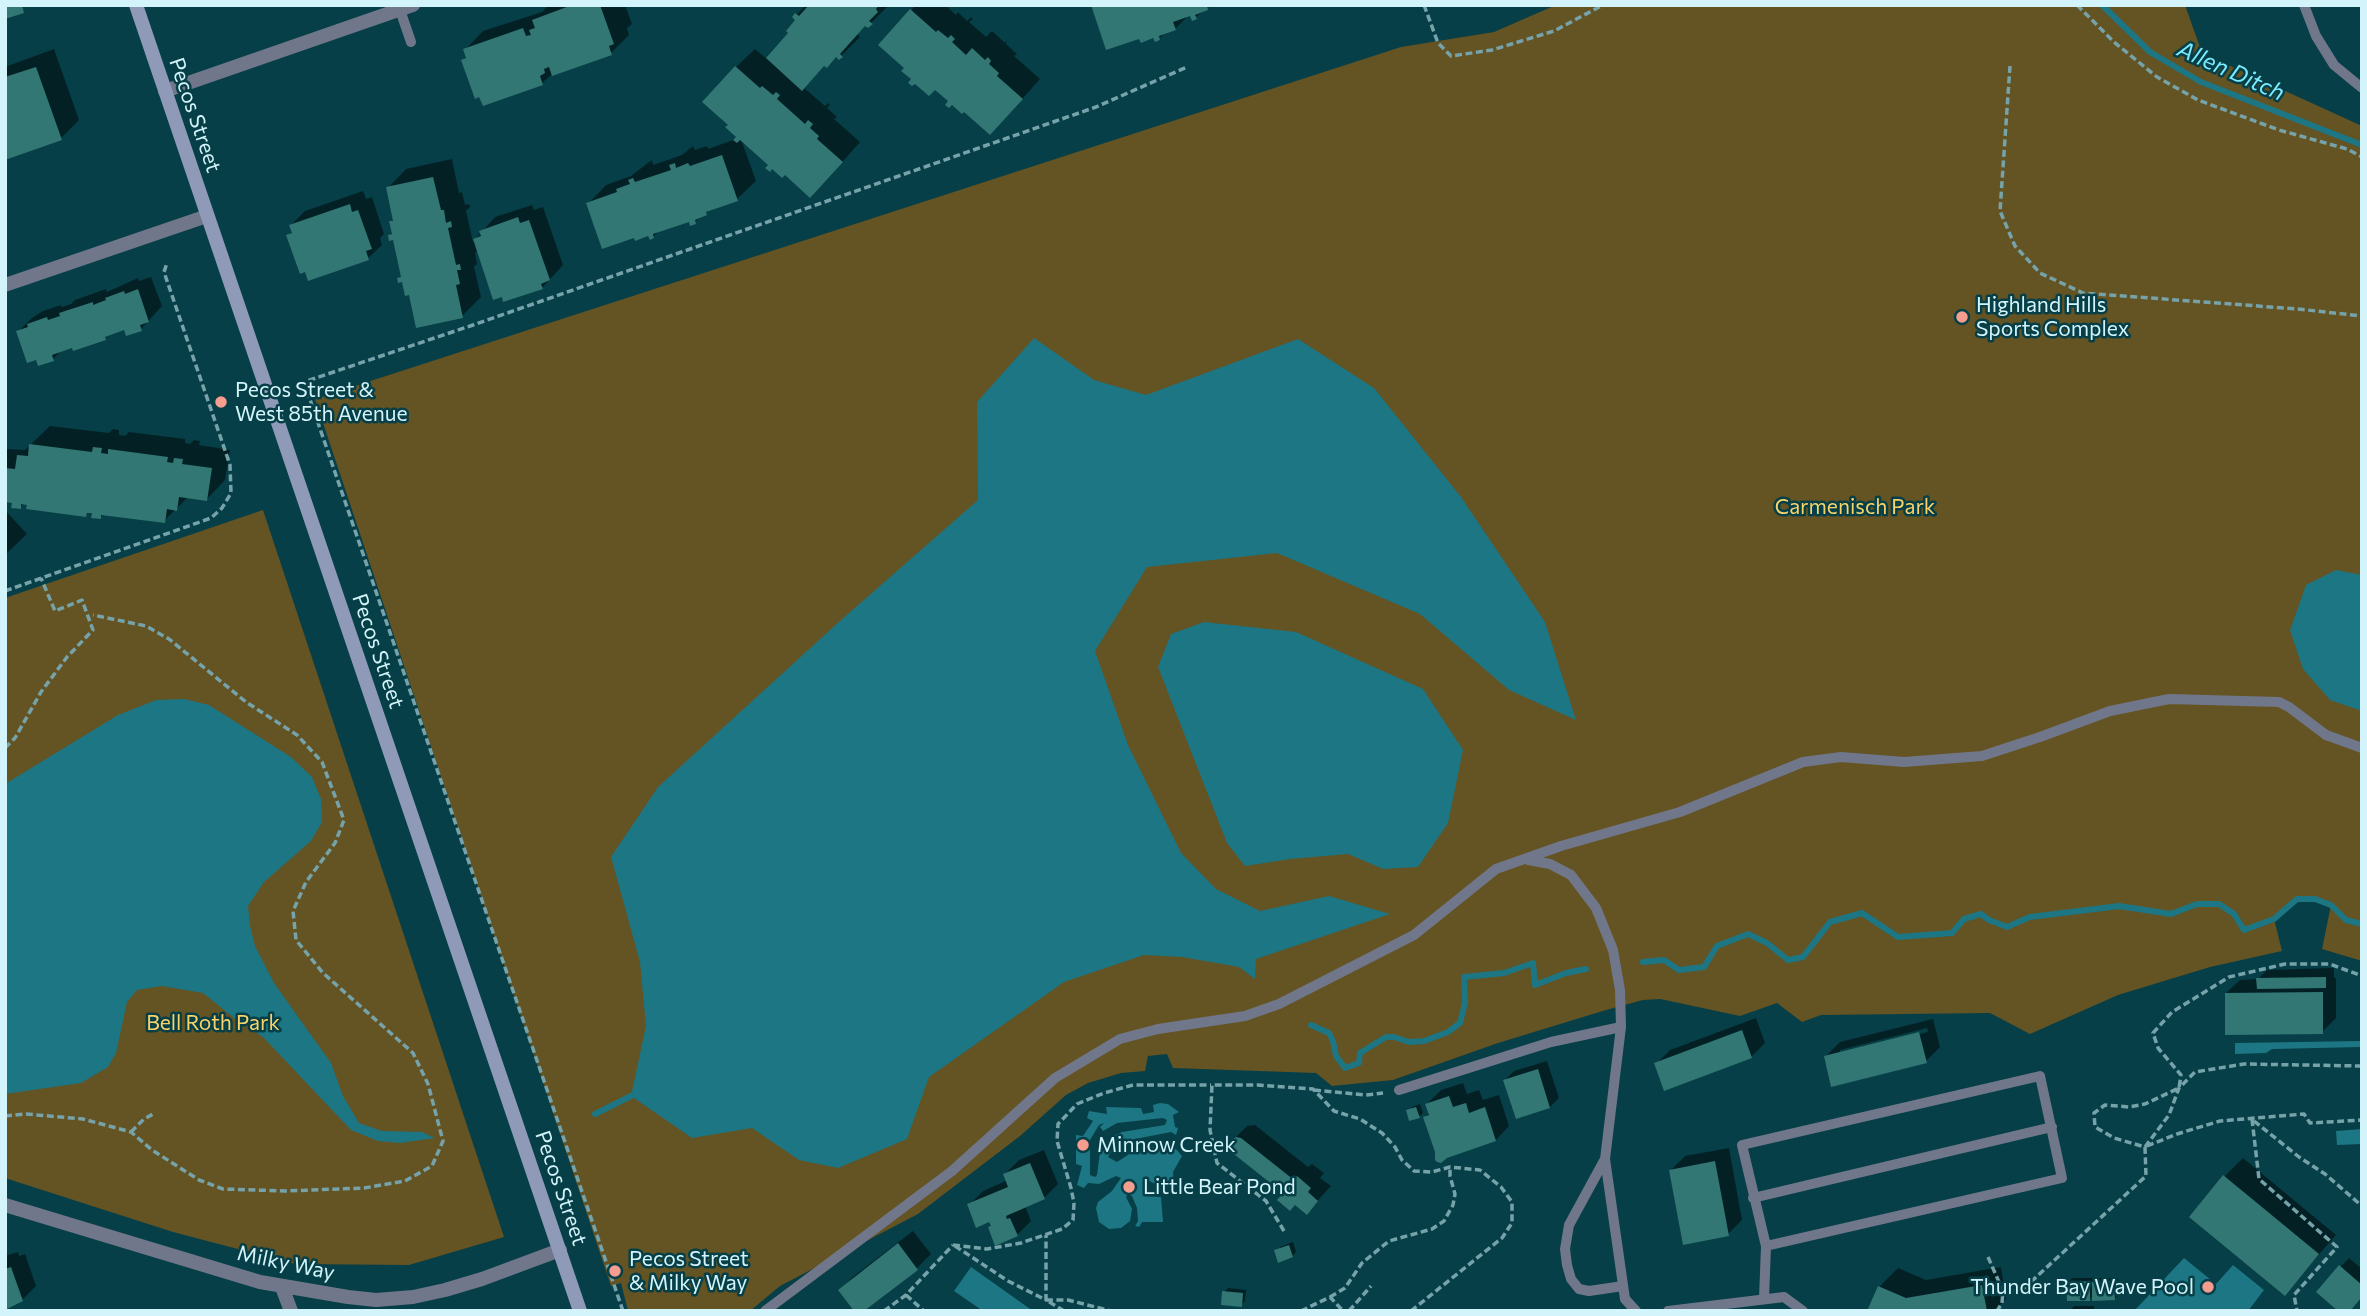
<!DOCTYPE html>
<style>
body{margin:0}
#map{position:relative;width:2367px;height:1316px;overflow:hidden;background:#063f47;font-family:Commissioner,sans-serif}
canvas{display:block}
.frame{position:absolute;inset:0;border:7px solid #d3f4fa;pointer-events:none}
</style>
<div id="map">
<canvas width="2367" height="1316"></canvas>
<div class="frame"></div>
</div>
<script>
const context = document.querySelector('canvas').getContext('2d');
context.lineJoin = 'round';
function paint(path, color) { context.fillStyle = color; context.fill(path, 'evenodd'); }
const toPath = rows => new Path2D(rows.map(r => 'M' + r).join(''));
function stroke(path, color, width, dash) { context.strokeStyle = color; context.lineWidth = width; context.lineCap = dash ? 'butt' : 'round'; context.setLineDash(dash || []); context.stroke(path); }
function drawText(font, color, halo, rows, align = 'center') {
  context.font = font + ' Commissioner,sans-serif'; context.lineWidth = 5; context.setLineDash([]); context.textBaseline = 'middle'; context.strokeStyle = halo; context.fillStyle = color; for (const [text, x, y, turn = 0] of rows) {
    context.save(); context.translate(x, y); context.rotate((+turn || 0) * Math.PI / 180); context.textAlign = isNaN(turn) ? turn : align; if (halo) context.strokeText(text, 0, 0); context.fillText(text, 0, 0); context.restore();
  }
}
const green = toPath([
 [1556,5,2185,5,2202,53,2362,126,2362,961,2322,949,2331,905,2315,899,2297,899,2274,919,2282,951,2210,967,2118,995,2030,1034,1990,1013,1821,1015,1802,1022,1777,1003,1740,1016,1660,999,1643,1000,1606,1010,1498,1043,1393,1080,1332,1086,1316,1073,1173,1068,1167,1054,1148,1056,1145,1071,1121,1073,1088,1083,1066,1095,1020,1136,918,1214,780,1286,750,1311,628,1311,621,1283,611,1286,315,399,1401,47,1494,32],
 [263,510,504,1237,409,1265,295,1264,173,1232,5,1178,5,598]
]);
const water = toPath([
 [1034,338,1094,380,1146,395,1298,339,1374,388,1461,497,1545,622,1576,720,1509,690,1420,614,1277,553,1147,567,1095,651,1128,745,1181,853,1216,889,1260,911,1329,896,1390,914,1256,959,1255,979,1239,967,1182,957,1144,955,1064,982,929,1077,907,1139,838,1168,799,1160,752,1128,692,1138,631,1096,646,1026,640,962,611,857,658,787,841,620,978,500,977,402],
 [2336,570,2362,575,2362,711,2330,700,2303,669,2290,630,2306,585],
 [1204,622,1296,632,1423,689,1463,750,1448,823,1418,867,1383,869,1348,854,1290,859,1245,866,1227,843,1158,667,1171,634],
 [184,699,209,705,291,757,312,777,321,799,322,822,311,841,264,882,248,906,250,926,255,946,274,983,331,1063,343,1096,359,1123,382,1131,422,1132,435,1138,400,1143,378,1141,351,1130,263,1037,234,1018,203,993,162,986,137,990,127,1002,116,1053,108,1067,81,1083,5,1094,5,784,118,715,156,700],
 [2362,1041,2362,1047,2272,1049,2266,1053,2235,1054,2235,1043],
 [1160,1103,1168,1104,1179,1112,1173,1115,1175,1127,1178,1128,1176,1135,1171,1132,1125,1141,1114,1147,1108,1157,1117,1162,1131,1153,1163,1145,1175,1148,1182,1156,1173,1172,1174,1184,1160,1186,1149,1181,1143,1186,1144,1189,1147,1188,1149,1192,1145,1194,1146,1196,1161,1197,1163,1222,1142,1222,1139,1227,1135,1226,1138,1221,1137,1208,1132,1196,1128,1194,1126,1197,1132,1209,1130,1221,1121,1228,1109,1229,1099,1222,1096,1208,1098,1202,1112,1191,1121,1178,1116,1176,1099,1184,1088,1183,1084,1188,1077,1185,1082,1166,1076,1164,1076,1135,1083,1136,1093,1121,1087,1118,1089,1111,1107,1114,1106,1107,1141,1108,1143,1114,1154,1112,1153,1105],
 [1163,1118,1167,1120,1165,1125,1122,1132,1111,1137,1100,1152,1097,1175,1095,1177,1090,1175,1090,1140,1099,1125,1104,1123,1100,1127,1103,1131,1117,1123],
 [2362,1129,2362,1144,2337,1145,2336,1131],
 [2184,1258,2216,1284,2233,1265,2264,1290,2248,1311,2134,1311],
 [971,1267,1033,1311,983,1311,954,1291]
]);
const shadow = toPath([
 [549,5,625,5,632,24,627,28,629,35,611,53,551,75,542,83,484,104,463,60,467,56,465,50,483,31,542,12],
 [806,5,889,5,868,26,866,24,857,34,860,37,839,58,837,56,825,64,803,87,825,106,828,103,830,105,827,108,837,117,834,119,860,142,829,177,785,173,770,165,741,139,756,181,737,199,712,208,695,222,690,220,660,230,653,237,588,204,606,185,631,176,649,162,652,160,653,165,682,155,693,146,695,150,707,146,708,149,736,139,738,136,736,67,755,49,767,59,791,33,798,20,794,17],
 [916,5,945,5,956,15,958,12,967,21,971,17,973,19,969,22,986,37,992,31,1005,43,1007,40,1006,44,1017,54,1014,56,1040,79,1009,114,950,101,935,87,913,79,906,68,880,44],
 [1093,5,1211,5,1196,17,1191,13,1175,29,1166,32,1159,39],
 [54,49,79,120,61,138,5,158,5,67],
 [452,159,459,193,462,192,465,205,469,204,470,207,466,211,473,242,495,217,532,205,534,210,543,207,563,265,542,288,478,250,475,253,477,264,474,267,481,297,462,316,410,293,404,280,399,279,402,275,395,238,389,236,393,232,391,222,394,219,388,188,406,169],
 [363,191,366,199,372,197,384,234,380,238,382,245,368,258,288,236,293,231,291,225,305,211],
 [151,277,162,306,141,329,125,328,110,333,105,338,73,346,63,349,53,359,18,332,32,318,43,311,61,305,62,307,71,304,75,300,106,289,107,292,138,278,139,281],
 [50,426,109,433,113,429,119,430,119,435,125,436,129,432,185,439,185,443,190,444,194,440,200,441,199,445,230,450,225,480,207,499,189,496,164,521,104,513,100,518,94,512,90,511,86,515,24,503,20,507,14,501,5,500,5,449,25,450],
 [5,510,27,534,5,555],
 [2334,968,2334,978,2336,978,2336,1018,2322,1032,2226,993,2240,980,2258,979,2267,970],
 [1756,1018,1765,1043,1751,1057,1656,1064,1670,1050],
 [1933,1019,1940,1047,1926,1061,1826,1056,1840,1042],
 [1927,1028,1928,1032,1840,1054,1840,1050],
 [1547,1061,1559,1098,1550,1107,1505,1080,1514,1071],
 [1463,1083,1467,1094,1479,1090,1483,1100,1499,1095,1509,1126,1496,1140,1437,1152,1425,1117,1430,1112,1427,1104,1441,1090],
 [1420,1104,1423,1113,1419,1117,1408,1111,1412,1107],
 [1255,1125,1308,1167,1312,1164,1324,1173,1320,1178,1331,1186,1307,1212,1233,1140,1247,1126],
 [1729,1148,1742,1220,1728,1234,1671,1170,1685,1156],
 [1044,1150,1058,1184,1044,1198,1025,1206,1031,1221,1017,1235,993,1225,990,1220,969,1205,983,1191,1008,1180,1005,1174,1019,1160],
 [2243,1158,2336,1235,2284,1294,2225,1176],
 [913,1231,931,1254,917,1268,861,1311,840,1290,854,1276],
 [1293,1242,1296,1252,1292,1256,1276,1251,1280,1247],
 [18,1252,19,1256,25,1254,36,1286,22,1300,5,1309,5,1256],
 [2349,1258,2362,1269,2362,1295,2340,1267],
 [2001,1267,2006,1299,1994,1311,1868,1311,1879,1287,1898,1268,1926,1280],
 [2072,1278,2093,1278,2093,1282,2097,1278,2118,1278,2118,1295,2114,1299,2094,1295,2090,1299,2068,1282],
 [1228,1288,1246,1290,1245,1301,1241,1305,1224,1292],
 [2074,1306,2094,1306,2094,1311,2070,1311]
]);
const stream = toPath([
 [2102,5,2150,52,2201,82,2362,145],
 [1643,962,1664,960,1679,970,1704,967,1717,946,1748,934,1767,943,1788,960,1803,957,1830,922,1862,913,1898,937,1952,933,1964,919,1981,914,1989,920,2007,927,2030,917,2119,906,2171,914,2197,904,2219,904,2234,914,2244,930,2274,919,2297,899,2315,899,2331,905,2346,920,2362,924],
 [1311,1025,1329,1033,1333,1041,1336,1056,1345,1068,1359,1063,1360,1053,1386,1037,1394,1037,1409,1042,1424,1041,1448,1032,1460,1023,1465,1003,1464,977,1504,973,1533,963,1535,985,1566,973,1586,969],
 [595,1114,631,1096]
]);
const building = toPath([
 [5,5,22,5,24,13,5,19],
 [572,5,594,5,595,7,600,5,614,44,609,46,612,55,552,76,549,67,544,69,545,73,540,76,543,85,483,106,479,97,475,99,461,60,466,58,463,49,523,28,526,36,531,35,529,30,535,28,532,20],
 [809,5,879,5,876,9,878,12,869,21,873,24,868,28,865,26,840,54,843,57,839,60,836,57,827,68,824,66,802,91,766,58,788,33,786,31,795,20,792,17,795,13,799,16],
 [1091,5,1207,5,1208,10,1195,15,1197,19,1192,21,1190,16,1173,22,1176,30,1159,36,1160,40,1155,42,1153,38,1141,43,1139,39,1106,50],
 [910,9,936,32,938,30,948,38,951,35,955,39,952,42,966,55,972,48,985,60,988,57,991,61,989,64,999,73,997,76,1023,99,990,135,964,112,962,114,952,105,949,108,945,105,948,101,935,90,929,96,915,84,912,86,908,83,911,79,901,71,904,68,878,45],
 [735,66,760,88,762,86,773,95,776,92,780,95,777,99,805,124,808,120,813,124,810,128,819,136,817,139,843,162,810,198,785,175,782,178,772,169,770,172,765,168,768,165,740,140,737,143,733,140,736,137,725,127,728,125,702,102],
 [36,67,62,140,5,160,5,77],
 [722,155,738,201,706,212,707,215,695,220,696,224,690,226,689,222,653,234,654,238,650,240,648,236,635,241,634,238,602,249,586,203,617,192,616,189,630,184,628,180,633,178,635,182,671,170,669,165,675,163,676,168,688,163,690,166],
 [433,177,441,210,444,210,446,223,451,221,452,227,448,228,456,265,460,264,461,270,457,270,460,284,456,285,463,318,416,328,409,295,405,296,402,282,398,283,397,278,401,277,393,240,389,241,388,235,392,234,389,221,393,221,386,187],
 [350,204,352,212,358,210,372,249,366,251,369,260,308,281,305,272,300,274,286,235,292,233,289,225],
 [518,217,520,223,529,220,550,280,541,284,543,289,503,302,502,297,493,300,473,239,481,236,479,231],
 [138,289,149,322,140,325,142,331,126,336,124,330,105,337,106,340,73,351,72,348,52,355,54,361,38,366,36,360,27,363,16,331,28,327,27,324,47,317,48,320,60,316,59,313,93,302,93,305,106,300,105,298,124,291,125,294],
 [29,444,92,452,93,447,102,448,101,453,108,454,108,449,168,457,167,462,173,463,174,458,183,459,182,464,212,468,207,501,179,497,177,511,167,509,165,523,101,515,101,519,91,518,92,513,87,513,86,517,26,509,27,505,21,504,21,509,11,508,12,503,5,502,5,468,15,469,17,455,28,456],
 [2326,977,2326,988,2257,989,2256,978],
 [2323,992,2323,1034,2225,1035,2225,993],
 [1742,1030,1752,1058,1664,1091,1654,1063],
 [1919,1032,1927,1063,1831,1087,1824,1056],
 [1538,1069,1550,1108,1516,1119,1503,1080],
 [1449,1096,1453,1107,1466,1103,1469,1113,1485,1107,1496,1141,1447,1158,1441,1163,1437,1162,1435,1160,1435,1152,1423,1117,1429,1115,1425,1104],
 [1416,1107,1420,1118,1409,1121,1406,1110],
 [1236,1137,1241,1138,1294,1180,1297,1176,1311,1188,1308,1192,1318,1201,1307,1215,1295,1205,1290,1211,1277,1200,1283,1193,1230,1151,1229,1142],
 [1715,1161,1729,1236,1683,1245,1669,1170],
 [1030,1163,1045,1199,1006,1216,1007,1219,1010,1218,1018,1236,995,1246,988,1227,991,1226,989,1222,976,1228,967,1204,1008,1187,1003,1174],
 [2223,1175,2319,1254,2285,1296,2189,1217],
 [898,1243,918,1270,864,1311,854,1311,838,1290],
 [1289,1245,1293,1257,1278,1263,1274,1250],
 [2339,1265,2362,1285,2362,1297,2350,1311,2338,1311,2316,1292],
 [11,1267,23,1301,5,1310,5,1269],
 [2090,1281,2090,1301,2067,1301,2066,1282],
 [2114,1281,2115,1300,2092,1301,2092,1282],
 [1982,1285,1987,1311,1867,1311,1878,1286,1906,1298],
 [1222,1291,1243,1293,1242,1307,1221,1305]
]);
const path = toPath([
 [1424,5,1438,43,1451,56,1492,50,1554,31,1603,5],
 [2077,5,2114,42,2157,77,2198,100,2279,130,2347,149,2362,157],
 [2010,66,2000,211,2015,246,2040,273,2083,293,2298,309,2362,316],
 [5,591,211,518,222,508,231,493,230,465,164,272,167,263],
 [5,748,15,738,41,692,67,657,93,630,82,600,55,611,41,578],
 [1314,1090,1366,1095,1383,1093],
 [5,1116,26,1114,83,1119,131,1132,152,1150,199,1180,223,1189,286,1191,364,1188,405,1181,432,1166,443,1141,428,1084,413,1053,323,973,296,940,293,911,306,882,335,843,344,820,322,762,297,735,246,702,169,639,146,626,93,615],
 [2252,1119,2259,1179,2337,1247,2294,1295,2297,1311],
 [2254,1121,2299,1157,2325,1174,2362,1206],
 [131,1132,144,1119,155,1113],
 [2147,1146,2177,1134,2220,1121,2304,1114,2310,1123,2362,1120],
 [2145,1147,2169,1115,2179,1088,2195,1072,2244,1064,2362,1066],
 [1284,1231,1266,1201,1217,1163,1210,1130,1212,1085,1258,1085,1313,1089,1334,1111,1360,1119,1382,1133,1395,1147,1402,1160,1414,1171,1432,1172,1450,1167,1480,1170,1501,1187,1512,1202,1512,1223,1502,1238,1411,1311],
 [953,1245,987,1249,1021,1243,1062,1229,1073,1220,1074,1203,1071,1188,1057,1141,1058,1124,1077,1104,1104,1093,1133,1085,1211,1085],
 [955,1246,1008,1281,1046,1300,1046,1235],
 [1988,1257,2003,1291,2002,1303,1997,1311],
 [2003,1291,2021,1291,2146,1176,2145,1147,2114,1138,2095,1127,2094,1113,2105,1105,2129,1107,2145,1104,2179,1088,2181,1075,2158,1048,2153,1033,2172,1012,2229,977,2285,964,2330,964,2362,976],
 [906,1295,924,1311],
 [1330,1297,1345,1288,1362,1263,1389,1241,1432,1229,1444,1221,1453,1205,1455,1194,1450,1176,1450,1167],
 [623,1311,304,382,473,325,1096,107,1187,67],
 [884,1311,906,1295,953,1245],
 [1064,1311,1046,1300,1068,1300,1111,1311],
 [1301,1311,1330,1297,1343,1311],
 [1349,1311,1371,1286]
]);
const lane = toPath([
 [2304,5,2316,36,2334,65,2362,88],
 [400,10,411,42],
 [1528,860,1550,864,1571,875,1596,908,1613,950,1620,990,1621,1027,1605,1159,1625,1299,1636,1311],
 [1399,1090,1551,1042,1621,1027],
 [1605,1159,1569,1225,1565,1249,1567,1265,1571,1279,1579,1289,1589,1291,1623,1286],
 [1753,1198,2052,1127],
 [1764,1299,1766,1246,1742,1145,2040,1076,2062,1178,1766,1246],
 [765,1311,952,1171,1055,1078,1120,1039,1158,1029,1245,1016,1279,1004,1414,935,1496,869,1561,846,1680,812,1803,762,1841,757,1904,762,1982,756,2040,737,2110,711,2169,699,2279,702,2289,707,2326,735,2362,748],
 [1668,1311,1784,1297,1803,1311]
]);
const street = toPath([
 [165,91,413,5],
 [5,285,207,216],
 [5,1205,260,1282,348,1297,376,1300,413,1297,445,1290,482,1279,560,1250],
 [282,1287,291,1311]
]);
const secondary = toPath([
 [136,5,580,1311]
]);
const markers = [
 [1962,317,7,"#f59d8e"],
 [221,402,7,"#f59d8e"],
 [1083,1145,7,"#f59d8e"],
 [1129,1187,7,"#f59d8e"],
 [615,1271,7,"#f59d8e"],
 [2208,1287,7,"#f59d8e"]
];
const streetNames = [
 ["Pecos Street",195,115,71],
 ["Pecos Street",378,651,71],
 ["Pecos Street",561,1188,71],
 ["Milky Way",286,1263,12]
];
const poiNames = [
 ["Highland Hills",1976,305],
 ["Sports Complex",1976,329],
 ["Pecos Street &",235,390],
 ["West 85th Avenue",235,414],
 ["Minnow Creek",1097,1145],
 ["Little Bear Pond",1143,1187],
 ["Pecos Street",629,1259],
 ["& Milky Way",629,1283],
 ["Thunder Bay Wave Pool",2194,1287,"right"]
];
const parkNames = [
 ["Carmenisch Park",1855,507],
 ["Bell Roth Park",213,1023]
];
const waterNames = [
 ["Allen Ditch",2231,71,24]
];
paint(green, '#645323');
paint(water, '#1d7683');
paint(shadow, '#0007');
stroke(stream, '#1d7683', 6);
paint(building, '#327773');
stroke(path, '#76a2a9', 3.5, [7, 3.5]);
stroke(lane, '#70778b', 10);
stroke(street, '#70778b', 14);
stroke(secondary, '#8f9ab9', 14);
for (const [x, y, r, color] of markers) { const dot = new Path2D(); dot.arc(x, y, r, 0, 2 * Math.PI); context.fillStyle = color; context.fill(dot); stroke(dot, '#063f47', 2.5); }
drawText('21px', '#d3f4fa', '#063f47', streetNames);
drawText('21px', '#d3f4fa', '#063f47', poiNames, 'left');
drawText('21px', '#f9d369', '#063f47', parkNames);
drawText('italic 23px', '#7bebfe', '#063f47', waterNames);
</script>
